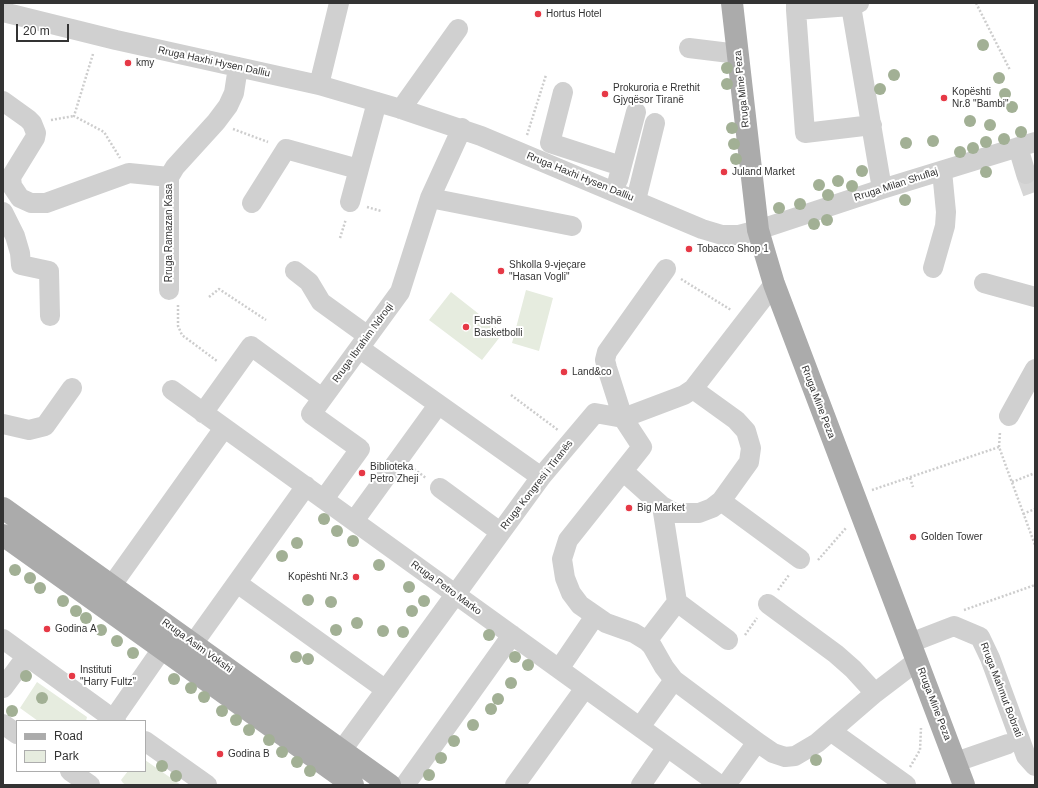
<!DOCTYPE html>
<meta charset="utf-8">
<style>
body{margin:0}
#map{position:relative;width:1038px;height:788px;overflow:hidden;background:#fff;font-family:Arial,sans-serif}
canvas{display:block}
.frame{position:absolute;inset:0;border:4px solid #333;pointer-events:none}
.legend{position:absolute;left:16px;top:720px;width:130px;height:52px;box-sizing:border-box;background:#fff;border:1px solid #adadad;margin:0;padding:5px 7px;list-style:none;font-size:12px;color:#333}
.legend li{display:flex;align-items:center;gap:8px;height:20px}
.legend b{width:20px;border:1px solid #adadad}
.scale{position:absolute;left:16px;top:24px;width:53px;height:18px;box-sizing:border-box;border:2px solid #333;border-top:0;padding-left:5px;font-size:12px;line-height:14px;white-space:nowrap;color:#333;-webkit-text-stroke:3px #fff;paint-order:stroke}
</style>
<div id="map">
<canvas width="1038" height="788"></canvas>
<div class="frame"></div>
<ul class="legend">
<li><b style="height:5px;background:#ababab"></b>Road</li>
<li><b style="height:11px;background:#e6ecdf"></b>Park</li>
</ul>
<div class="scale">20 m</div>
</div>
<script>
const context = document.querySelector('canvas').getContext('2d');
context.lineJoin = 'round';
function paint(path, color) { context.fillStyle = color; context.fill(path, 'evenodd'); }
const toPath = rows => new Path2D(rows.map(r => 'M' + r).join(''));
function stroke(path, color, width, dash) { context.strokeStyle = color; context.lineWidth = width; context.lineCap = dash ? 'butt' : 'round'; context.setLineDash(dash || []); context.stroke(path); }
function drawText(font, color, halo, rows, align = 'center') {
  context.font = font + ' Arial,sans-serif'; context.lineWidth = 4; context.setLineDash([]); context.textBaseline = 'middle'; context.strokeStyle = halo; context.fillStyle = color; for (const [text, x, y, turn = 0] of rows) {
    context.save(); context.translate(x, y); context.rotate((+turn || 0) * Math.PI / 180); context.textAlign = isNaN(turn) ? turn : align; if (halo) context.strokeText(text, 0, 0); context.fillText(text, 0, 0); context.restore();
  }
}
const green = toPath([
 [526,290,553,298,539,351,512,343],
 [451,292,503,333,482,360,429,320],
 [37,682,87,717,86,721,38,721,20,708],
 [145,760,181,785,126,785,123,783,121,780,128,771,145,771]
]);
const minorTunnel = toPath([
 [1026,174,1035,199]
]);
const path = toPath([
 [976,3,1010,70],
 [93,54,74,116,104,132,120,158],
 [51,120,74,116],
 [233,129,268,142],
 [527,135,546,75],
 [367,207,381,211],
 [340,238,346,219],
 [681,279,731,310],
 [209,297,219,289,266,320],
 [178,305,178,326,182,335,217,361],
 [511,395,558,430],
 [999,447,1000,432],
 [414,469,426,478],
 [910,478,913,487],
 [1012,482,1035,473],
 [872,490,999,447,1035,545],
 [1023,514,1035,509],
 [818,560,846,528],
 [778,590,789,575],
 [964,610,1035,585],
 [745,635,757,618],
 [910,767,920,750,921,728]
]);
const minor = toPath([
 [796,3,796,10,851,6,859,3],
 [851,6,882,189],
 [796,10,805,133,872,125],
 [3,12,116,40,319,85,401,109,481,136,702,229,722,235,739,235,758,230,882,189,1035,142],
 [689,48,738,54],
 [319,85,339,3],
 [563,92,550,143,621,166],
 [3,101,28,119,32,123,36,133,35,138,11,177,12,186,20,198,31,203,46,203,129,173,169,177,175,167,216,122,228,106,234,93,238,67],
 [401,109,458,29],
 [1018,147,1026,174],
 [169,177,169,290],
 [618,180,636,112],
 [430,198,572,226],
 [636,200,655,123],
 [350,202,377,102],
 [252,203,286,149,358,169],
 [3,212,15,236,20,253,21,265,49,271,50,316],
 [933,268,945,226,946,212,942,171],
 [666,269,607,352,605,360,607,368,623,418,642,447,568,540,562,559,565,578,571,593,580,605,606,623,634,633,647,641,652,646,664,667,674,680,757,742,773,753,785,757,795,756,817,743,875,693,917,661],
 [295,271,309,282,321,302,368,336],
 [984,283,1035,297],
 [359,348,541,477],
 [172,390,720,785],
 [203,413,251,346,322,398],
 [1009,416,1035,369],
 [3,424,29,430,45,426,72,388],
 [623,471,662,506,674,513,699,513,712,508,721,501,749,462,751,448,746,431,736,420,693,389],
 [440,488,500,532],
 [324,499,360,449,311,414,400,292,430,198,462,128],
 [721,501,800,559],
 [354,521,438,405],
 [237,583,386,690],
 [112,585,224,428],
 [677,602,728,640],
 [768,604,836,654,853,669,875,693],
 [3,639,116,721],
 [647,641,677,602,662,506],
 [910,643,954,626,980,637,990,658,1026,756,1035,766],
 [193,644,306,486],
 [559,669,595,616],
 [3,688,26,657],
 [112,721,162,649],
 [3,724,17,734],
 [640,727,674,680],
 [832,732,906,785],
 [145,741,207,785],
 [342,750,541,477,595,413,623,418,684,395,693,389,774,284],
 [956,762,1008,744],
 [70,771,90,785],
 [405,785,512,635],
 [515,785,585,688],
 [641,785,667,747],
 [726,785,757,742]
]);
const major = toPath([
 [732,3,758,230,774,284,964,785],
 [3,508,390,785],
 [3,535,353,785]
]);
const trees = [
 [983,45],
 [727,68],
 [894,75],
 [999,78],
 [727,84],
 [880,89],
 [1005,94],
 [1012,107],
 [970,121],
 [990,125],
 [732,128],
 [1021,132],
 [1004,139],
 [933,141],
 [986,142],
 [906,143],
 [734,144],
 [973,148],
 [960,152],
 [736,159],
 [862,171],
 [986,172],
 [838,181],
 [819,185],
 [852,186],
 [828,195],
 [905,200],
 [800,204],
 [779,208],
 [827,220],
 [814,224],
 [324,519],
 [337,531],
 [353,541],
 [297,543],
 [282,556],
 [379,565],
 [15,570],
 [30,578],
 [409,587],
 [40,588],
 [308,600],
 [63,601],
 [424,601],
 [331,602],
 [76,611],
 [412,611],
 [86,618],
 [357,623],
 [101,630],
 [336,630],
 [383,631],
 [403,632],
 [489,635],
 [117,641],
 [133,653],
 [296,657],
 [515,657],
 [308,659],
 [528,665],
 [26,676],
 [174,679],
 [511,683],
 [191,688],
 [204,697],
 [42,698],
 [498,699],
 [491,709],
 [12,711],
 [222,711],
 [236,720],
 [473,725],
 [249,730],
 [269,740],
 [454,741],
 [282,752],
 [441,758],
 [816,760],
 [297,762],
 [162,766],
 [310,771],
 [429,775],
 [176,776]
];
const markers = [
 [538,14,4,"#e63946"],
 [128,63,4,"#e63946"],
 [605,94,4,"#e63946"],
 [944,98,4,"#e63946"],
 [724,172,4,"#e63946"],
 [689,249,4,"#e63946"],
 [501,271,4,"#e63946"],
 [466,327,4,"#e63946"],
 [564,372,4,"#e63946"],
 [362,473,4,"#e63946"],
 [629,508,4,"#e63946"],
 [913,537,4,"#e63946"],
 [356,577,4,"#e63946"],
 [47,629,4,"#e63946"],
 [72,676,4,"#e63946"],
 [220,754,4,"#e63946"]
];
const poiNames = [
 ["Hortus Hotel",546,14],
 ["kmy",136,63],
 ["Prokuroria e Rrethit",613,88],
 ["Gjyqësor Tiranë",613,100],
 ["Kopështi",952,92],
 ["Nr.8 \"Bambi\"",952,104],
 ["Juland Market",732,172],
 ["Tobacco Shop 1",697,249],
 ["Shkolla 9-vjeçare",509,265],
 ["\"Hasan Vogli\"",509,277],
 ["Fushë",474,321],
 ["Basketbolli",474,333],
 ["Land&co",572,372],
 ["Biblioteka",370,467],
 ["Petro Zheji",370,479],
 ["Big Market",637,508],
 ["Golden Tower",921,537],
 ["Kopështi Nr.3",348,577,"right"],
 ["Godina A",55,629],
 ["Instituti",80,670],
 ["\"Harry Fultz\"",80,682],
 ["Godina B",228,754]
];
const streetNames = [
 ["Rruga Haxhi Hysen Dalliu",214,62,12],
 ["Rruga Mine Peza",742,89,-96],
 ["Rruga Haxhi Hysen Dalliu",580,177,22],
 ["Rruga Milan Shuflaj",896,185,-18],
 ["Rruga Ramazan Kasa",169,233,-90],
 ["Rruga Ibrahim Ndroqi",363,343,-54],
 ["Rruga Mine Peza",818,402,69],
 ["Rruga Kongresi i Tiranës",537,485,-52],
 ["Rruga Petro Marko",446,588,36],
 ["Rruga Asim Vokshi",197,646,36],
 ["Rruga Mahmut Bobrati",1001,690,69],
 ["Rruga Mine Peza",934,704,69]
];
paint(green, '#e6ecdf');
stroke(minorTunnel, '#d6d6d6', 20, [20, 10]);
stroke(path, '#cdcdcd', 2.5, [2, 2]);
stroke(minor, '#d0d0d0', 20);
stroke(major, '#ababab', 22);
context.fillStyle = '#a2b095';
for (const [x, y] of trees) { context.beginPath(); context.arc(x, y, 6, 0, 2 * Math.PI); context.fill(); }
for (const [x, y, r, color] of markers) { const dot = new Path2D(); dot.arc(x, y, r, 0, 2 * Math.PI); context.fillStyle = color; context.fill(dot); stroke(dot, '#fff', 1.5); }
drawText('10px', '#333', '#fff', poiNames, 'left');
drawText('10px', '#333', '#fff', streetNames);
</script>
